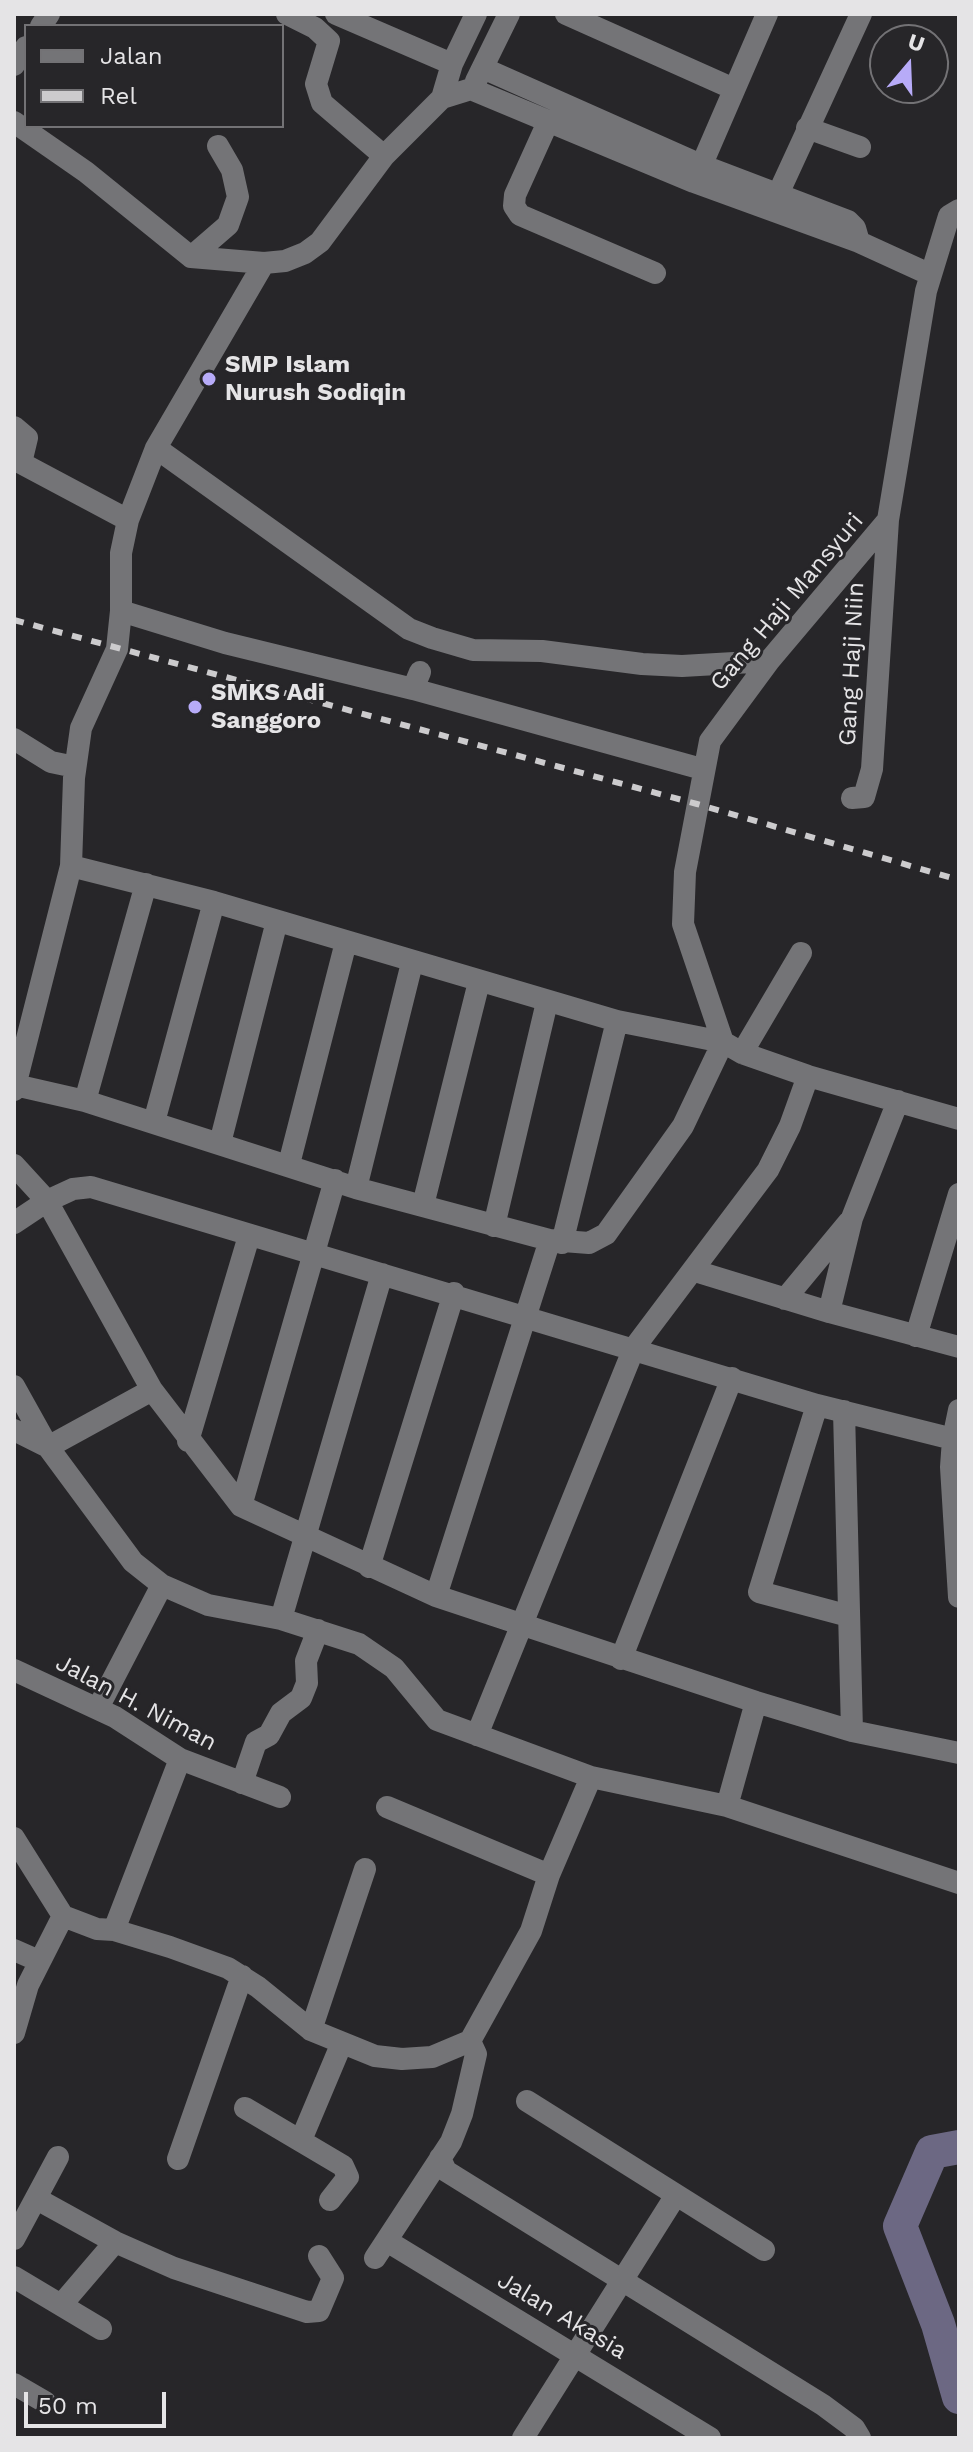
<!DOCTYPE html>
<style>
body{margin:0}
#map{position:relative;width:973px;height:2452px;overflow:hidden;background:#272629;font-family:"Work Sans",sans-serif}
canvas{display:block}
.frame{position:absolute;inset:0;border:16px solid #e5e4e6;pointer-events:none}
.legend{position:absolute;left:24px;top:24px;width:260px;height:104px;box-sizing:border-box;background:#272629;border:2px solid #737275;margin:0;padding:10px 14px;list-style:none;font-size:24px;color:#e5e4e6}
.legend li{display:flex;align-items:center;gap:16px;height:40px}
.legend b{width:40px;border:2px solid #737275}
.north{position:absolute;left:869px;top:24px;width:80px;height:80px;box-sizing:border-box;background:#272629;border:2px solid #737275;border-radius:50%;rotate:19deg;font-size:22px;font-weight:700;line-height:32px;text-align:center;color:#e5e4e6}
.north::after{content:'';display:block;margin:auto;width:28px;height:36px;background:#b7abf8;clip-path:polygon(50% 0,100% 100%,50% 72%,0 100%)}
.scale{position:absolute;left:24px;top:2392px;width:142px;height:36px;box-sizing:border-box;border:4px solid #e5e4e6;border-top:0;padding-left:10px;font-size:24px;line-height:28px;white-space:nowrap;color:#e5e4e6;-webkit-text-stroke:6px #272629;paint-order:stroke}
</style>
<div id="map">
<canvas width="973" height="2452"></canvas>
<div class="frame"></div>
<ul class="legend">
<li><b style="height:10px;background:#747477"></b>Jalan</li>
<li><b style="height:10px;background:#cccbcd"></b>Rel</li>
</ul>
<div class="north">U</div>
<div class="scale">50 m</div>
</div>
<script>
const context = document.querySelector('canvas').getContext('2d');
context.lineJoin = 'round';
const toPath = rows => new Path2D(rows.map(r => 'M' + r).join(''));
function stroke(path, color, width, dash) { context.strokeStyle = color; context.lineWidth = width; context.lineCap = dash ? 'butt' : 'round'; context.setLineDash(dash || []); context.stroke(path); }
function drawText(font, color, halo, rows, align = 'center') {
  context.font = font + ' "Work Sans",sans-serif'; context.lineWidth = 6; context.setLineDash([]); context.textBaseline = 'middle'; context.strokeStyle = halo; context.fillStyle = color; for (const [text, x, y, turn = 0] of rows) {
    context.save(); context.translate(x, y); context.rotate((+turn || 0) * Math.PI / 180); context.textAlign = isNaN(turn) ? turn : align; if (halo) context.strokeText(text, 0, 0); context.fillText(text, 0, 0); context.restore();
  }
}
const river = toPath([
 [959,2147,932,2152,900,2226,938,2324,959,2397]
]);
const street = toPath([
 [287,14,315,28,329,41,316,84,322,103,384,156],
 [336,14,452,64],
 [566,14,734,89],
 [41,26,49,14],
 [14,65,26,47],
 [485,69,701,165,848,221,855,228,859,242],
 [476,81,509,14],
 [442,98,471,89,694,182,859,242,929,274],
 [14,122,86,172,191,257,264,263,285,261,305,253,320,242,384,156,442,98,452,64,476,14],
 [548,122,515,195,514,206,520,215,655,273],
 [807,128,860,147],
 [696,178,767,14],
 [773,205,861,14],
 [191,257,228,225,238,197,232,170,218,146],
 [14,427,27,438,21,463,128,520],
 [156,448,409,629,432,638,473,650,542,651,642,664,682,666,769,661],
 [121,611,225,643,413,689,420,672],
 [413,689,702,769],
 [14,739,51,762,75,767],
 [852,798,864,797,872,769,888,520,926,291,949,216,959,210],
 [71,866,214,902,617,1021,723,1042,742,1053,808,1076,959,1119],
 [742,1053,801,953],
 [15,1085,85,1101,356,1188,550,1240,589,1243,606,1234,683,1126,723,1042,683,924,685,872,710,741,769,661,888,520],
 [14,1090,71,866,74,778,81,728,117,649,121,611,121,553,128,520,156,448,264,263],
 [85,1101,146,884],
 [154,1122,214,902],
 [220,1143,277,921],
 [289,1164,346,942],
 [14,1165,47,1201,152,1390,241,1506,436,1596,756,1702,852,1731,959,1753],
 [356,1188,412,963],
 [423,1205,479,982],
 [14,1223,47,1201,73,1189,91,1187,817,1405,953,1439,951,1467,959,1597],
 [494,1226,547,1002],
 [562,1243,617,1021],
 [695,1271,829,1312,959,1347],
 [785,1299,848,1223],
 [829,1312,852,1218,898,1101],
 [916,1336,959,1194],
 [14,1386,48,1447,133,1562,162,1585,208,1605,281,1619,359,1644,394,1668,437,1720,591,1777,727,1806,959,1883],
 [817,1405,759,1592,849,1616],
 [844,1411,852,1731],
 [14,1430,48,1447,152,1390],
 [953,1439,959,1410],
 [188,1441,249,1236],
 [241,1506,335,1180],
 [369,1567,454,1293],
 [436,1596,550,1240],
 [281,1619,382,1274],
 [621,1659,732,1378],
 [14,1670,115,1717,180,1759,280,1797],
 [98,1708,162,1585],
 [477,1735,634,1348,768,1170,790,1126,808,1076],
 [242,1783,256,1742,269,1735,281,1713,301,1698,307,1683,306,1661,318,1630],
 [727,1806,756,1702],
 [387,1807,549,1875],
 [14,1838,63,1916,28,1985,14,2033],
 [63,1916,97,1929,114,1930,170,1947,228,1968,258,1987,311,2030,375,2056,402,2059,432,2057,470,2041],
 [114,1930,180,1759],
 [14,1950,39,1961],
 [311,2030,365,1869],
 [527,2101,764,2250],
 [245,2108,343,2166,348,2177,330,2200],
 [301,2140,341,2045],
 [440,2158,446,2171,823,2405,854,2428,860,2438],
 [178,2159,242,1976],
 [37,2199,115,2242,174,2268,307,2312,319,2311,333,2278,319,2256],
 [14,2239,58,2157],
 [387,2241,710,2438],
 [375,2258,451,2142,462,2114,476,2054,470,2041,531,1931,549,1875,591,1777],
 [14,2277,101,2329],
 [62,2304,115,2242],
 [14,2384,45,2402],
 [523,2438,676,2195]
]);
const rail = toPath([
 [14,620,697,804,959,880]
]);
const markers = [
 [209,379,8,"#b7abf8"],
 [195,707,8,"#b7abf8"]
];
const poiNames = [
 ["SMP Islam",225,365],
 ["Nurush Sodiqin",225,393],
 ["SMKS Adi",211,693],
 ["Sanggoro",211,721]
];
const streetNames = [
 ["Gang Haji Mansyuri",787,602,-50],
 ["Gang Haji Niin",852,664,-87],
 ["Jalan H. Niman",136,1703,28],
 ["Jalan Akasia",562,2316,31]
];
stroke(river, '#6c6883', 34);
stroke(street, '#747477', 22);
stroke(rail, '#cccbcd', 6, [10, 10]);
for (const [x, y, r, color] of markers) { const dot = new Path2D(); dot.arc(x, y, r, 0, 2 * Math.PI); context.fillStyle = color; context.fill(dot); stroke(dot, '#272629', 3); }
drawText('bold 24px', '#e5e4e6', '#272629', poiNames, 'left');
drawText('24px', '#e5e4e6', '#272629', streetNames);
</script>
